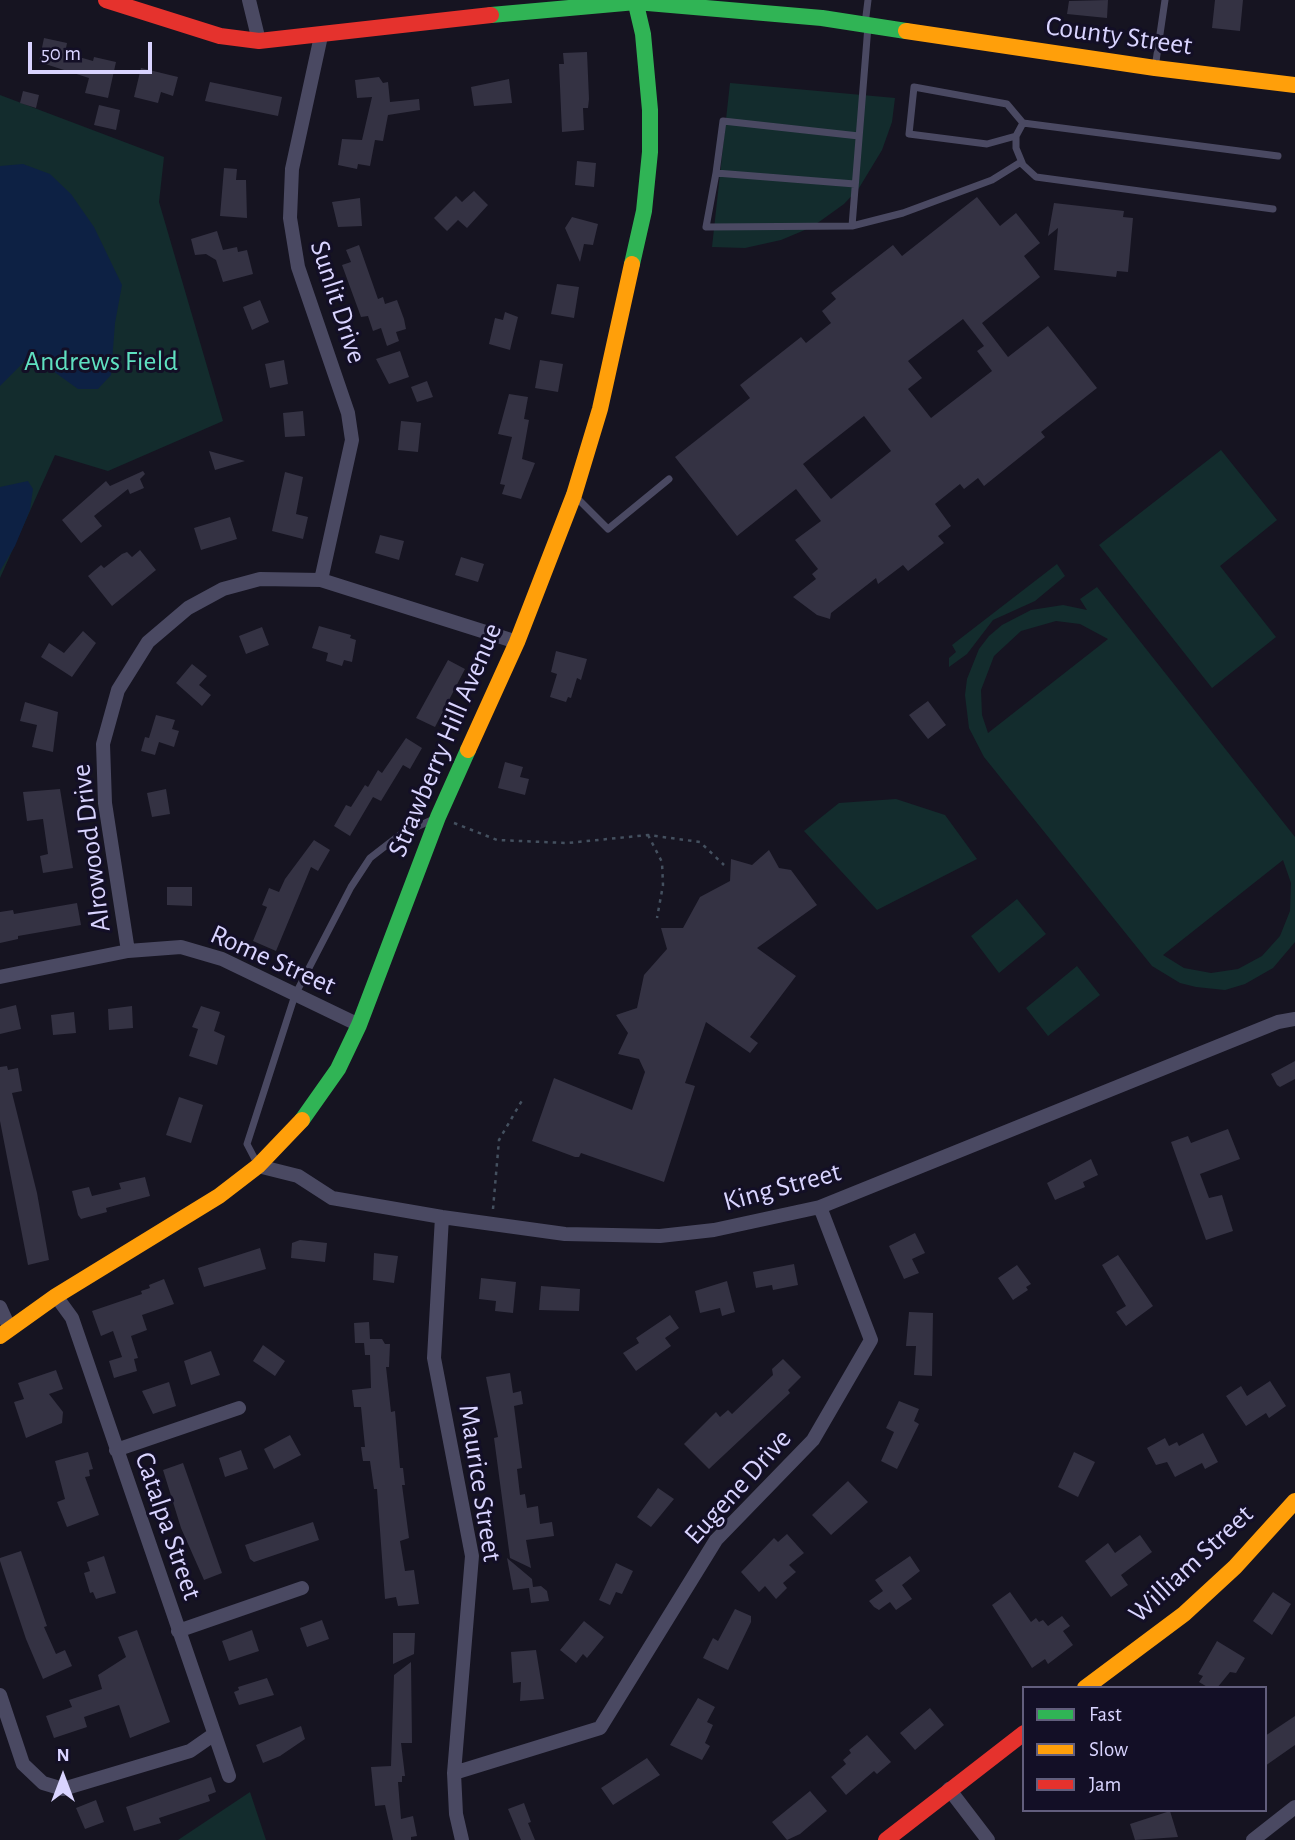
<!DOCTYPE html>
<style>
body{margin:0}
#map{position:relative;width:1295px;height:1840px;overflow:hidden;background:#161421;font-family:"Alegreya Sans",sans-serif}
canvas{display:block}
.legend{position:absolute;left:1022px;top:1686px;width:245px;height:126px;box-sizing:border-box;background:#130f26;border:2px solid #625e7d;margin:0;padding:9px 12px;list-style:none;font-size:21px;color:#d9d4ff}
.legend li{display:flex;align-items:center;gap:14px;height:35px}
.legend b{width:35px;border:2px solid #625e7d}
.north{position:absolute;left:28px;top:1742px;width:70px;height:70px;-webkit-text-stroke:5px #130f26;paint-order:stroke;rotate:0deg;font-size:19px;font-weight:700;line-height:28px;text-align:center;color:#d9d4ff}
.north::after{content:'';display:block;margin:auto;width:24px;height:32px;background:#d9d4ff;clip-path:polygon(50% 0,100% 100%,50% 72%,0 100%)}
.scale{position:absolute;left:28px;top:42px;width:124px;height:32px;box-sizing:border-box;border:4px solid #d9d4ff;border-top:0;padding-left:9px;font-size:21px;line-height:24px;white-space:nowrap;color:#d9d4ff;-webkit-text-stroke:5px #130f26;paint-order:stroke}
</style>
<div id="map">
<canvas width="1295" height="1840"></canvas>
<ul class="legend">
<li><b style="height:9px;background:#30b455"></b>Fast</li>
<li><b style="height:9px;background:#ff9f0a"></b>Slow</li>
<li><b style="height:9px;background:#e5322d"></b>Jam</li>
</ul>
<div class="north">N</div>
<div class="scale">50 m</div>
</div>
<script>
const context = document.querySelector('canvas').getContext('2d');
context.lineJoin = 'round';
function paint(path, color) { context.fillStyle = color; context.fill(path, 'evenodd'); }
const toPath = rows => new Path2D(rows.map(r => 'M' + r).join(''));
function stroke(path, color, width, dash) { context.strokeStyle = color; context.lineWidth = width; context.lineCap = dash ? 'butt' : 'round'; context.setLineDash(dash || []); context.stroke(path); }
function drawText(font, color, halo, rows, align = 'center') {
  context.font = font + ' "Alegreya Sans",sans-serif'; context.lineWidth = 6; context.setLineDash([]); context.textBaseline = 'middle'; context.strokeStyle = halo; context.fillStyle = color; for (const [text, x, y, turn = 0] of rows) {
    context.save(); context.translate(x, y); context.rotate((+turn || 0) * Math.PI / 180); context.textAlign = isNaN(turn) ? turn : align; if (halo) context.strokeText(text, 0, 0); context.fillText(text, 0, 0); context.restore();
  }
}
const green = toPath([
 [730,83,895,98,892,122,882,150,859,188,844,204,812,227,781,240,745,248,712,247],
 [0,95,164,157,159,202,223,421,108,471,55,455,0,578],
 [1221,450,1277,520,1220,566,1276,637,1212,688,1099,545],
 [1057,564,1065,576,1035,601,993,620,967,654,949,667,949,658,956,652,952,645],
 [1097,587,1295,837,1295,942,1273,968,1245,984,1225,990,1196,987,1180,983,1152,966,984,757,969,728,965,695,967,679,979,649,989,636,1002,625,1031,610,1063,605,1087,610,1080,599],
 [1056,621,1080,624,1108,639,988,733,982,715,981,690,994,656,1021,631],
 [1283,860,1291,883,1290,911,1280,936,1262,956,1238,969,1211,973,1184,968,1163,955],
 [896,799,945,815,977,859,877,910,804,831,839,803],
 [1017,899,1046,934,999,973,971,936],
 [1077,966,1100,995,1048,1036,1026,1008],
 [250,1792,266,1840,178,1840]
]);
const water = toPath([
 [23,164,50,174,71,194,94,227,122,285,115,323,111,375,98,389,78,389,53,371,40,356,31,355,0,386,0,166],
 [28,481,33,489,30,510,15,546,0,571,0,487]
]);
const building = toPath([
 [1108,0,1107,18,1067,14,1069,1],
 [1215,0,1243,0,1240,31,1212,28],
 [44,38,67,43,65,53,93,61,94,57,116,62,108,98,85,93,89,78,39,62],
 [587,52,589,99,588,108,583,108,584,130,562,132,559,64,564,64,563,53],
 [141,68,178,77,173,96,161,92,158,103,134,97],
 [379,77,383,83,388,82,390,102,419,99,420,110,388,115,383,141,375,140,370,166,358,164,357,169,338,165,342,139,362,140,372,97,357,98,355,80],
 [509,79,512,103,474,106,471,87],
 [210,82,282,97,278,116,205,101],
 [23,91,39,95,36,108,20,103],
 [99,105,120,110,116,130,94,125],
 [577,161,596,163,594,187,575,185],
 [224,168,237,169,236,180,246,180,247,218,220,216],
 [474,191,488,205,467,228,458,220,447,231,434,218,456,196,462,202],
 [977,197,1000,226,1016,213,1040,243,1024,256,1040,277,982,323,1008,357,1048,326,1097,388,1041,432,1045,437,984,486,978,478,964,489,960,484,935,504,951,526,938,536,944,543,908,571,903,565,878,584,876,578,831,613,830,619,817,615,793,597,816,579,812,574,818,569,795,540,821,521,796,489,737,536,675,457,750,398,740,385,801,337,806,343,831,323,822,311,836,299,831,293,893,245,902,256],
 [963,319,984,346,977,351,992,371,931,418,908,389,922,378,908,361],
 [864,416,891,451,831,499,803,464],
 [360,198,362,226,338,227,332,202],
 [1054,203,1124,211,1123,217,1133,218,1128,272,1117,271,1116,277,1054,270,1058,228,1048,236],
 [572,217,598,224,593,245,584,244,580,262,565,228],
 [217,231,223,250,237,247,238,252,247,250,253,274,223,282,216,260,206,254,195,255,191,239],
 [359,245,378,299,383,297,385,304,397,300,404,319,406,329,396,332,399,341,387,346,381,328,373,331,368,316,361,317,342,265,351,262,346,250],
 [557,284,579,287,574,318,551,314],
 [260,300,269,322,252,330,243,307],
 [505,312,518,317,510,350,489,344,495,318,503,320],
 [400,351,409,377,389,384,376,359],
 [284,360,288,384,270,388,265,364],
 [540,360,563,364,558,392,535,388],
 [427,381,433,397,417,402,411,387],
 [509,394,528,397,524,419,529,420,522,459,535,463,521,499,502,494,505,485,500,484,512,437,498,434],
 [303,411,305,436,285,437,283,413],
 [401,421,421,423,418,452,398,450],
 [209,451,245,461,215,470],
 [143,471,145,474,140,479,144,488,130,494,128,489,94,516,102,526,81,543,62,520,106,481,110,486],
 [285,472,303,477,296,514,308,517,303,539,272,531],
 [230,517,237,539,201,550,194,528],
 [380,535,404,541,399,560,375,553],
 [140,550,156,570,112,606,88,576,101,565,104,568,122,554,127,552,132,557],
 [461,557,484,564,478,582,455,575],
 [319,626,351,635,350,638,356,640,352,662,344,660,342,666,326,661,328,653,312,648],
 [262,627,269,645,246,654,239,636],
 [83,631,96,643,72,677,41,657,49,643,64,653],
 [556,651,587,659,581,680,577,678,571,698,568,697,566,702,550,697,557,674,551,672],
 [448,660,465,669,435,727,416,718],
 [192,664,207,676,199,685,211,695,202,706,176,683],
 [928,701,946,725,928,739,909,715],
 [25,702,58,712,53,752,32,747,37,725,20,721],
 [156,715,175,720,172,729,179,731,174,747,159,742,155,755,141,751,145,737,149,738],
 [406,738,422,748,410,769,403,765,381,801,373,797,350,836,334,826,346,805,351,807,365,785,368,787,378,770,382,773],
 [505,762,523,767,520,777,529,779,525,795,498,788],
 [60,789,73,868,43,873,40,856,48,854,43,819,27,821,23,792],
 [166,789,170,814,152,817,147,793],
 [314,840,330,850,318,871,311,867,276,951,253,941,267,907,262,905,269,888,279,892,285,879],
 [769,850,779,868,791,870,817,905,757,948,796,976,750,1037,758,1043,750,1053,706,1022,685,1083,695,1086,664,1182,581,1153,579,1157,575,1157,532,1141,554,1078,632,1110,645,1072,639,1059,618,1054,628,1033,616,1015,637,1008,644,975,667,949,661,928,683,928,700,897,730,881,731,859,752,865],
 [167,887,192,887,192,906,167,905],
 [77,903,81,925,18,936,18,939,0,943,0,912,13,910,14,914],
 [16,1005,21,1029,0,1034,0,1009],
 [132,1006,133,1028,109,1030,108,1009],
 [201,1006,220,1012,214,1031,225,1036,217,1065,189,1056,198,1029,192,1027],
 [74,1012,76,1033,53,1035,51,1015],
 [1295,1061,1295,1079,1280,1087,1277,1085,1271,1074],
 [7,1066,8,1070,18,1068,22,1091,12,1093,37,1193,49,1260,28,1265,0,1121,0,1067],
 [179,1097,203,1105,191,1143,166,1135],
 [1228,1129,1240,1159,1200,1174,1209,1198,1222,1195,1233,1231,1206,1240,1171,1142,1188,1136,1191,1143],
 [1091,1159,1098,1175,1083,1182,1085,1187,1055,1200,1047,1183],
 [145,1177,150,1196,106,1208,107,1212,81,1219,78,1215,72,1191,89,1187,92,1196,121,1189,119,1183],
 [915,1233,925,1253,912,1259,919,1273,904,1279,889,1246],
 [300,1240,327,1243,325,1262,291,1258,292,1243],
 [260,1248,266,1269,204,1287,198,1268],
 [374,1253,398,1256,394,1283,373,1280],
 [1118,1255,1153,1306,1126,1326,1116,1312,1126,1306,1102,1265],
 [794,1264,798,1285,773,1290,772,1285,756,1288,753,1272],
 [1017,1265,1031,1284,1026,1287,1028,1290,1013,1300,998,1278],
 [481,1278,516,1282,513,1313,495,1311,496,1301,479,1299],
 [164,1279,174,1304,142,1315,147,1330,131,1336,138,1358,134,1359,137,1371,114,1378,109,1361,122,1357,113,1331,101,1336,92,1311,142,1294,141,1291,150,1288,149,1285],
 [727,1281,735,1312,722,1316,720,1308,700,1313,695,1291],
 [541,1286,580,1289,579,1311,539,1310],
 [909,1312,933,1313,932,1376,914,1375,916,1346,906,1346],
 [670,1315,679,1328,665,1338,671,1346,636,1371,623,1353,639,1343,636,1338],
 [369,1322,370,1339,382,1339,385,1344,390,1344,389,1367,386,1367,391,1412,395,1411,400,1468,403,1468,405,1485,402,1485,409,1538,400,1541,405,1571,414,1570,419,1604,398,1606,396,1597,385,1599,377,1489,374,1489,370,1461,363,1461,361,1447,365,1447,361,1407,354,1407,352,1390,371,1388,370,1355,365,1355,364,1343,355,1343,354,1323],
 [263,1345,285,1361,275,1376,253,1361],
 [211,1351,220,1375,191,1385,184,1361],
 [783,1359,801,1377,788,1390,790,1393,709,1469,684,1444,716,1412,720,1417,728,1410,732,1414,773,1375,772,1369],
 [56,1370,63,1389,49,1394,63,1412,62,1423,26,1438,14,1402,24,1399,18,1383],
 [510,1373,513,1393,521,1391,523,1404,514,1406,522,1468,517,1469,520,1495,525,1494,527,1508,538,1506,540,1524,552,1522,554,1536,526,1540,531,1568,510,1558,494,1438,498,1437,486,1377],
 [1270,1381,1286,1406,1269,1418,1266,1413,1246,1426,1226,1396,1241,1386,1247,1396],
 [169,1382,176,1406,153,1414,142,1391],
 [899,1401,919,1409,914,1421,919,1424,897,1469,881,1461,894,1432,886,1428],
 [1203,1433,1218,1462,1205,1469,1202,1463,1175,1477,1167,1462,1156,1465,1147,1448,1165,1438,1169,1446,1177,1442,1179,1446],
 [290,1435,301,1455,274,1469,264,1449],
 [241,1450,248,1469,225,1477,219,1458],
 [88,1452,93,1469,89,1470,90,1476,85,1477,99,1515,67,1527,57,1502,65,1499,55,1461],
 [1074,1452,1095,1462,1078,1497,1058,1487],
 [183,1463,222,1573,204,1580,181,1528,163,1470],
 [848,1481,868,1502,831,1535,812,1515],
 [658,1488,674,1499,651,1527,637,1517],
 [313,1522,319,1540,254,1562,250,1559,245,1545],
 [787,1534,804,1553,789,1565,796,1572,783,1583,787,1588,776,1599,765,1586,759,1592,741,1572,774,1538,778,1542],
 [1140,1535,1152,1552,1121,1575,1128,1585,1111,1597,1085,1561,1108,1543,1115,1553],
 [21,1551,47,1626,44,1627,56,1654,65,1650,72,1666,43,1679,26,1639,0,1561,0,1558],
 [104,1556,116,1593,96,1599,93,1592,90,1593,84,1573,90,1571,87,1562],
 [910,1556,920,1571,902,1585,912,1599,896,1610,890,1602,879,1610,874,1607,869,1601,883,1591,875,1580],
 [507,1558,532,1579,533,1587,541,1586,547,1591,549,1601,531,1603,529,1588,513,1590],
 [616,1563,633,1571,622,1594,616,1592,610,1605,599,1600],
 [1010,1592,1031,1622,1036,1618,1039,1622,1043,1620,1048,1626,1062,1616,1070,1626,1063,1631,1073,1645,1048,1664,1045,1659,1032,1668,992,1605],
 [1273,1592,1291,1604,1272,1635,1253,1621],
 [735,1609,751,1616,751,1622,728,1670,703,1658,713,1638,718,1641],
 [322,1620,329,1639,307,1647,300,1628],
 [584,1621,604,1637,587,1658,583,1654,576,1663,560,1650],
 [137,1630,170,1722,130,1738,119,1705,84,1717,87,1727,54,1738,46,1716,72,1707,69,1700,102,1689,98,1675,126,1657,118,1637],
 [252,1630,259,1651,229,1661,222,1641],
 [393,1633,415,1633,414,1654,393,1664],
 [1217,1641,1245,1658,1236,1673,1230,1672,1217,1688,1209,1688,1199,1682,1203,1676,1198,1674],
 [536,1650,544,1699,520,1701,521,1682,513,1683,511,1652],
 [411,1662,412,1743,401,1743,405,1776,402,1776,402,1782,398,1782,401,1819,413,1816,417,1836,411,1837,411,1840,393,1840,385,1805,375,1806,371,1767,391,1766,394,1675],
 [267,1678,274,1695,239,1705,234,1692,239,1690,238,1687],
 [698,1698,715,1707,707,1722,713,1725,705,1743,710,1746,702,1760,670,1745],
 [930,1708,944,1725,915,1750,900,1733],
 [1295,1716,1295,1745,1265,1766,1265,1736],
 [301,1726,305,1739,280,1756,263,1763,256,1745],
 [867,1735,891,1762,877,1774,874,1771,846,1795,831,1777,846,1764,843,1760,851,1753,849,1750],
 [647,1758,660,1775,613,1805,601,1788],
 [211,1777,216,1792,208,1795,210,1801,159,1818,161,1823,134,1831,126,1807],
 [810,1791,827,1811,800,1834,787,1840,772,1822],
 [96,1800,104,1822,85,1829,76,1808],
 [524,1803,531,1822,528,1823,535,1840,521,1840,508,1809],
 [1170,1811,1178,1837,1135,1840,1130,1824]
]);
const path = toPath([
 [454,823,497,840,567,843,648,835,700,842,724,865],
 [648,835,662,862,663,885,657,918],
 [493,1209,499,1140,524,1097]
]);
const lane = toPath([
 [865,24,868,0],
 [1155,68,1165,0],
 [1016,136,987,144,909,134,914,87,1007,104,1023,123],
 [716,173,706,227,852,226,868,26],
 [855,184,716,173,723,121,859,136],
 [1273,209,1036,177,1023,165,1016,148,1016,136,1023,123,1278,156],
 [852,226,903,213,992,180,1021,162],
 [577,498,608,529,669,479],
 [258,1165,247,1144,295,995,351,887,370,858,401,834,434,819]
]);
const street = toPath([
 [249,0,259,41],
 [321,580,352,440,348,413,298,267,290,218,292,169,321,36],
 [128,951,105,803,103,744,118,690,148,642,188,608,223,589,260,579,321,580,517,642],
 [0,977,128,951,181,947,222,959,359,1025],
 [258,1166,298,1176,332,1198,442,1217,565,1234,660,1236,714,1230,820,1207,1278,1022,1295,1019],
 [442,1217,434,1358,472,1556,454,1773,456,1814,462,1840],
 [56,1296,72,1318,229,1776],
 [0,1307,9,1327],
 [116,1450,239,1408],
 [178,1631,302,1588],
 [0,1695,23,1764,43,1783,63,1789,190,1751,213,1735],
 [454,1773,600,1728,716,1540,813,1440,871,1340,820,1207],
 [949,1789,988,1840],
 [1253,1840,1295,1807]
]);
const fast = toPath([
 [491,15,636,2,822,18,906,31],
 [632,264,644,211,650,152,650,110,643,34,635,0],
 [302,1120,338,1069,359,1025,438,817,468,750]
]);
const slow = toPath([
 [906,31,1155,68,1295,85],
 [468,750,517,642,574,495,600,409,632,264],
 [0,1336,56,1296,219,1196,258,1166,302,1120],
 [1085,1688,1184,1614,1235,1567,1295,1501]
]);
const jam = toPath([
 [106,0,220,36,259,41,491,15],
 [886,1840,1024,1733]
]);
const streetNames = [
 ["County Street",1119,36,8],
 ["Sunlit Drive",338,302,72],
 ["Strawberry Hill Avenue",445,740,-67],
 ["Alrowood Drive",91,848,-97],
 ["Rome Street",273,960,24],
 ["King Street",782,1187,-15],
 ["Maurice Street",480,1483,81],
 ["Eugene Drive",738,1487,-48],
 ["Catalpa Street",168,1526,71],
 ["William Street",1191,1564,-43]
];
const parkNames = [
 ["Andrews Field",101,362]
];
paint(green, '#132c2d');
paint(water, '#0d2144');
paint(building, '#343243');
stroke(path, '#44505f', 2.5, [3.5, 5]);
stroke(lane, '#4a4962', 7);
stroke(street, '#4a4962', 14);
stroke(fast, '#30b455', 16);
stroke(slow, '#ff9f0a', 16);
stroke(jam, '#e5322d', 16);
drawText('28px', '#d9d4ff', '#130f26', streetNames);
drawText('28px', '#5fe0c0', '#130f26', parkNames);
</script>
